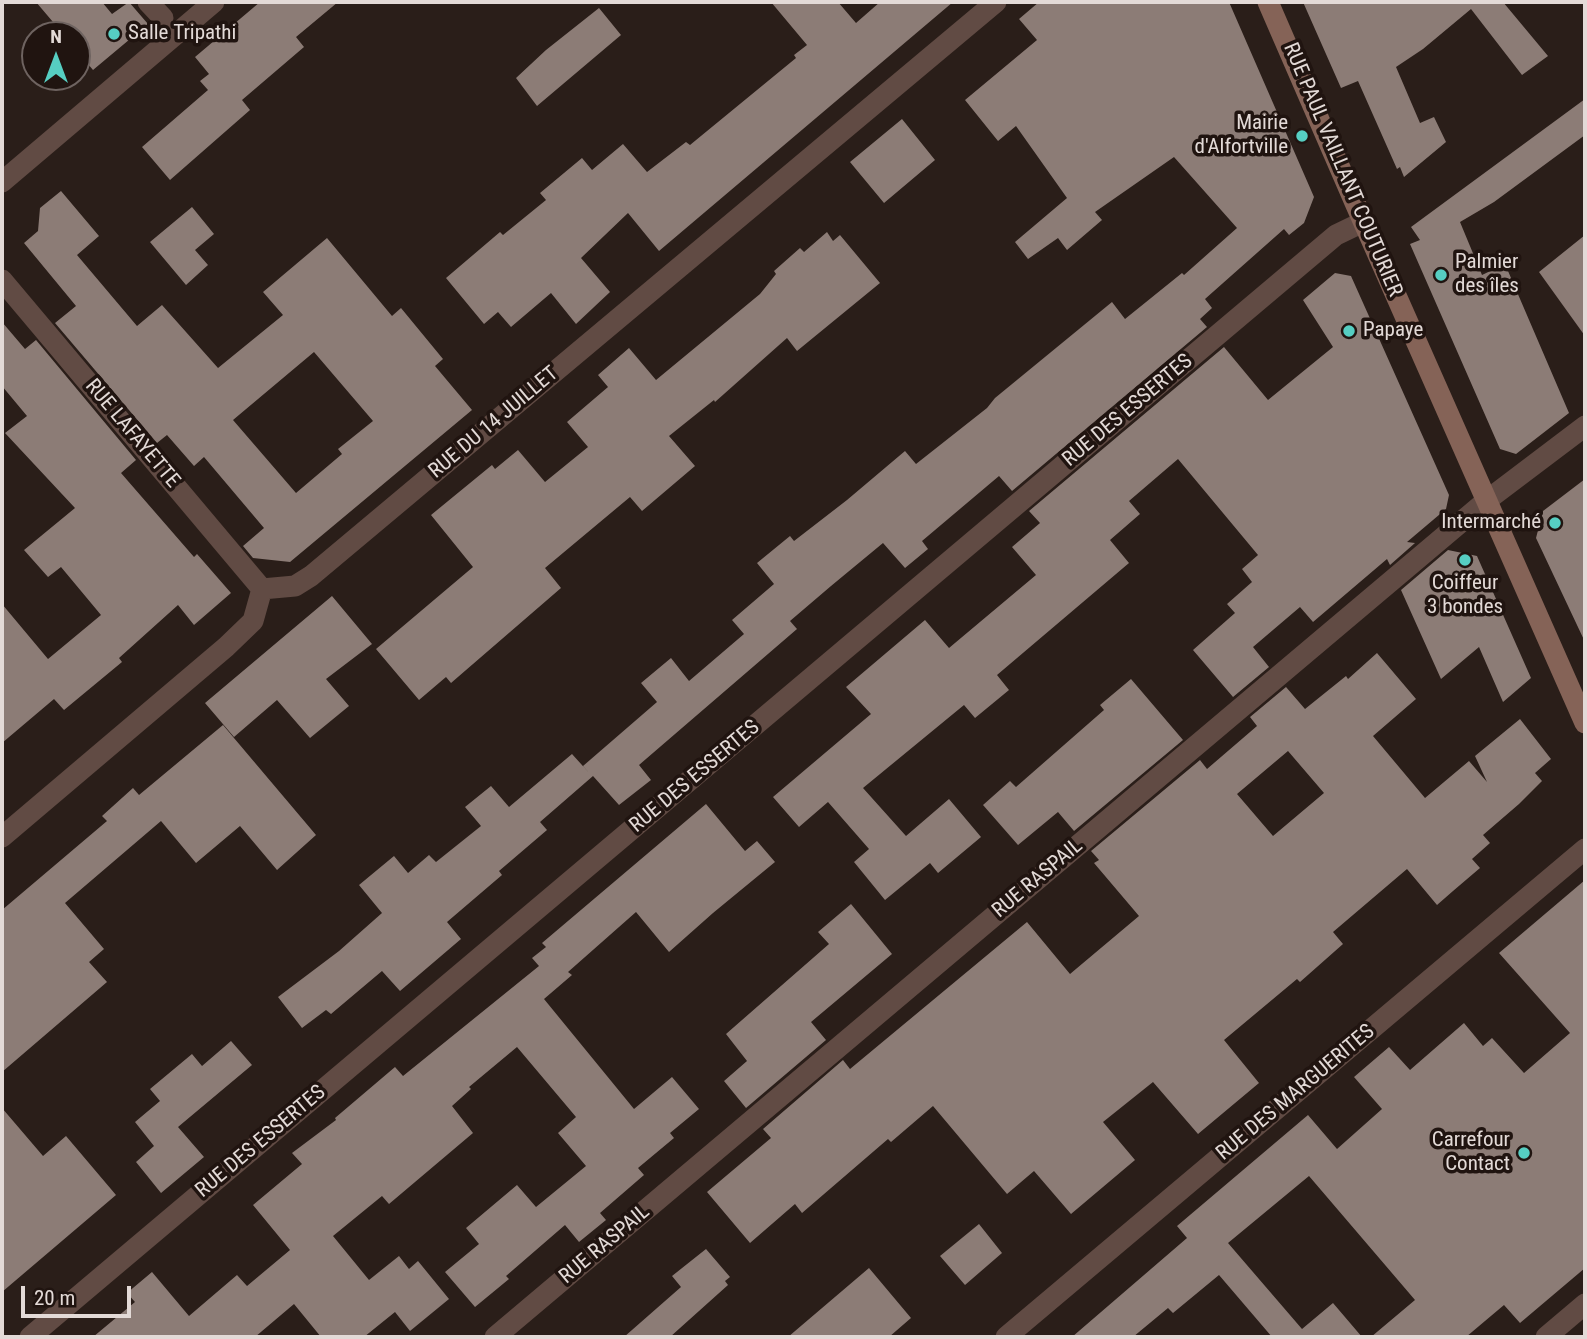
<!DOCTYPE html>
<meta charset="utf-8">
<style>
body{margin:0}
#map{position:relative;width:1587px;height:1339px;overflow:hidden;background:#2a1e19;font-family:"Roboto Condensed",sans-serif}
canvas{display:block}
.frame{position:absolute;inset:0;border:4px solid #e3dad7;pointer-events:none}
.north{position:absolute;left:21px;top:21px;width:70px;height:70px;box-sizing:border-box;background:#201410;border:2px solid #6e6360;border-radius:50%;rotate:0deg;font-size:19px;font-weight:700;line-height:28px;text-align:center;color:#e3dad7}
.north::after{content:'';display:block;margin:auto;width:24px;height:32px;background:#56cec2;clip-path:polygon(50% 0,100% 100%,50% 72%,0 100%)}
.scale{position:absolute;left:21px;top:1286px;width:110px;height:32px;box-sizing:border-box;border:4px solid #e3dad7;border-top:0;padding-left:9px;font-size:21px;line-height:24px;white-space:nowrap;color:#e3dad7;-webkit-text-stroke:5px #201410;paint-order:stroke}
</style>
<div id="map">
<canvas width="1587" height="1339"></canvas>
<div class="frame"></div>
<div class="north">N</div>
<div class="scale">20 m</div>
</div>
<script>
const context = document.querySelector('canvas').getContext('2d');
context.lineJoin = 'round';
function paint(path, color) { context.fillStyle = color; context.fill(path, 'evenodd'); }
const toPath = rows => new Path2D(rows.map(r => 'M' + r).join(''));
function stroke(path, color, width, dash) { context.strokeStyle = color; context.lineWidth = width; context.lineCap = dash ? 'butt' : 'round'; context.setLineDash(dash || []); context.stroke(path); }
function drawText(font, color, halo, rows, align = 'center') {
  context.font = font + ' "Roboto Condensed",sans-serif'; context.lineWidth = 7; context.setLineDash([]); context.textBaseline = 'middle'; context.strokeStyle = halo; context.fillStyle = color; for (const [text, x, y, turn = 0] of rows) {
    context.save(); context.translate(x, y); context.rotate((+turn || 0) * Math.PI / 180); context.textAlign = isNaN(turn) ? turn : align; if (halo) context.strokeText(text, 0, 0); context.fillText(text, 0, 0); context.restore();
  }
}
const building = toPath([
 [36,2,102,2,112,14,129,2,148,24,93,70,77,51,77,35,64,35],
 [260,2,338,2,296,37,304,47,242,100,250,110,170,180,142,147,208,90,200,81,209,74,195,57],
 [771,2,838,2,856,23,880,2,953,2,659,251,628,213,581,258,610,292,576,324,551,293,511,327,498,312,484,324,446,278,500,232,503,235,546,200,540,193,582,158,592,170,623,144,647,172,686,142,690,145,796,58,794,55,807,45],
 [1039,2,1229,2,1314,197,1304,223,1289,235,1284,229,1205,299,1212,308,1200,319,1207,327,1012,491,999,476,922,541,928,549,905,568,883,543,831,586,790,621,797,629,639,765,651,780,619,805,593,776,540,822,547,830,499,871,502,875,447,922,461,939,400,991,382,971,331,1014,326,1010,302,1028,278,997,339,951,382,913,359,885,394,856,408,873,429,855,436,862,481,826,465,807,491,786,509,807,572,754,591,775,583,766,657,702,641,683,671,658,689,681,744,634,732,620,774,584,757,563,790,536,794,541,847,500,905,451,916,464,987,408,995,398,1112,302,1125,319,1182,273,1184,275,1237,228,1174,157,1095,212,1102,220,1067,250,1058,238,1028,259,1015,242,1067,198,1016,126,998,141,965,100,1037,40,1019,19],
 [1303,2,1503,2,1548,56,1522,75,1471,9,1423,49,1396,67,1420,123,1434,117,1446,142,1404,177,1400,167,1397,169,1358,81,1341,88],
 [599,8,621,35,537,106,516,78,546,50],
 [1585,99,1585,135,1494,202,1460,222,1482,275,1505,264,1569,413,1516,454,1500,449,1410,244,1420,240,1411,227],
 [902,119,935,160,884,203,850,162],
 [61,191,99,236,77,255,137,326,162,305,218,368,283,315,263,292,327,238,392,316,401,308,443,359,435,366,472,410,290,562,253,558,243,546,264,528,204,457,194,466,167,435,157,443,55,323,76,306,24,243,38,231,40,208],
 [314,352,373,421,338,449,342,454,296,493,233,420],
 [192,207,214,234,195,250,208,265,186,285,150,242],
 [827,232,833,241,840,235,880,283,797,351,787,338,715,402,714,400,669,436,695,466,642,511,630,497,545,568,561,588,451,683,446,677,419,700,376,649,473,567,431,515,492,465,495,469,518,450,545,482,588,447,567,422,608,387,598,375,629,348,656,380,760,294,776,274,774,271,800,248,804,252],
 [1585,235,1585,336,1539,272],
 [1335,273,1351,276,1449,495,1446,509,1407,542,1415,543,1390,565,1387,559,1313,622,1300,607,1253,647,1269,667,1233,697,1193,650,1235,613,1227,604,1252,582,1242,569,1258,555,1178,459,1129,501,1140,514,1110,540,1129,563,997,675,1009,690,975,718,964,705,863,788,906,836,949,799,981,837,938,873,930,863,885,900,854,862,869,849,828,802,799,827,773,797,871,714,846,687,925,620,949,648,1036,575,1012,547,1040,523,1029,511,1224,347,1268,400,1333,347,1303,300],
 [2,322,25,349,36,340,136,460,121,473,194,557,197,554,231,593,194,625,178,605,119,658,122,662,64,710,54,699,2,743,2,604,48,659,101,615,61,567,48,577,24,550,75,508,5,433,27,416,2,386],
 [1585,479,1585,642,1536,538,1543,511],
 [1448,550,1477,556,1531,678,1503,702,1479,647,1441,679,1401,590],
 [332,596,372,644,326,679,349,706,310,738,277,700,234,737,205,703],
 [1377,653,1416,699,1373,736,1425,798,1469,761,1487,782,1475,756,1520,719,1551,759,1535,773,1542,781,1519,804,1483,835,1490,843,1472,859,1480,868,1453,891,1437,905,1407,869,1333,932,1343,944,1300,982,1297,979,1224,1040,1259,1083,1198,1134,1153,1082,1103,1122,1135,1160,1071,1214,1034,1171,1007,1194,933,1106,891,1142,888,1139,802,1213,795,1204,750,1243,707,1192,771,1138,763,1129,843,1060,850,1069,1027,922,1070,974,1139,916,1094,863,1099,860,1091,851,1200,760,1207,769,1257,726,1250,717,1286,687,1305,709,1346,676,1348,679],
 [1288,751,1324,793,1273,836,1237,794],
 [1131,679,1183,740,1074,831,1058,812,1018,845,983,805,1010,781,1016,787,1104,710,1100,705],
 [223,725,316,835,277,870,240,826,196,863,161,821,65,903,104,949,89,962,107,982,2,1072,2,910,107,821,102,816,133,788,139,795],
 [706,804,745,851,757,841,775,862,713,913,669,952,636,912,568,972,572,975,544,999,634,1109,672,1077,699,1109,670,1133,674,1138,638,1168,644,1175,600,1213,606,1220,579,1242,565,1225,506,1276,509,1279,475,1307,445,1272,479,1244,466,1228,517,1185,536,1207,586,1166,558,1133,576,1117,517,1047,469,1087,471,1089,452,1106,473,1133,389,1204,382,1196,333,1236,369,1280,399,1256,409,1269,418,1261,449,1299,410,1331,395,1312,364,1337,321,1337,294,1304,255,1337,93,1337,135,1302,127,1293,152,1272,189,1316,237,1275,247,1286,290,1250,253,1205,302,1164,292,1153,336,1120,335,1118,395,1067,403,1076,539,966,532,958,546,947,542,943],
 [1585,880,1585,1268,1520,1323,1504,1305,1466,1337,1371,1337,1415,1300,1309,1176,1228,1243,1302,1329,1333,1303,1362,1337,1272,1337,1219,1275,1173,1313,1168,1308,1133,1337,1072,1337,1187,1238,1177,1226,1308,1115,1337,1149,1382,1109,1354,1077,1389,1047,1410,1070,1464,1023,1483,1046,1492,1038,1524,1073,1570,1033,1499,953],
 [851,904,892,954,811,1022,826,1040,746,1108,724,1081,747,1061,726,1034,829,944,818,932],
 [231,1041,252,1065,178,1127,204,1157,161,1193,136,1162,154,1146,135,1122,160,1101,150,1089,192,1054,202,1066],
 [2,1108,43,1156,66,1136,116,1195,2,1292],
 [979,1224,1002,1253,965,1285,940,1256],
 [706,1249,730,1277,725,1281,728,1285,670,1337,624,1337,681,1287,672,1276],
 [869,1268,911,1318,889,1337,788,1337]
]);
const street = toPath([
 [148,2,163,18],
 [2,182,214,2],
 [2,280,262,589],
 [262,589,295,586,311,576,996,2],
 [2,837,226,647,253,621,262,589],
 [30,1337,1336,235,1363,222],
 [495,1337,1486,501,1585,426],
 [1006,1337,1585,849],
 [1546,1337,1585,1304]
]);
const secondary = toPath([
 [1268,2,1356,205,1585,723]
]);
const markers = [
 [114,34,7,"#56cec2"],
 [1302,136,7,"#56cec2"],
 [1441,275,7,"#56cec2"],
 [1349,331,7,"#56cec2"],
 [1555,523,7,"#56cec2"],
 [1465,560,7,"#56cec2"],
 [1524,1153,7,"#56cec2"]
];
const poiNames = [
 ["Salle Tripathi",128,34],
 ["Mairie",1288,124,"right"],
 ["d'Alfortville",1288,148,"right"],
 ["Palmier",1455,263],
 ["des îles",1455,287],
 ["Papaye",1363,331],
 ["Intermarché",1541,523,"right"],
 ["Coiffeur",1465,584,"center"],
 ["3 bondes",1465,608,"center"],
 ["Carrefour",1510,1141,"right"],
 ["Contact",1510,1165,"right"]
];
const streetNames = [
 ["RUE PAUL VAILLANT COUTURIER",1342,170,67],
 ["RUE DES ESSERTES",1128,411,-40],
 ["RUE DU 14 JUILLET",494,423,-40],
 ["RUE LAFAYETTE",132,434,50],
 ["RUE DES ESSERTES",695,777,-40],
 ["RUE RASPAIL",1038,879,-40],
 ["RUE DES MARGUERITES",1296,1093,-40],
 ["RUE DES ESSERTES",261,1142,-40],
 ["RUE RASPAIL",605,1245,-40]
];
paint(building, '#8c7c76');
stroke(street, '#614b44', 21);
stroke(secondary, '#856357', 21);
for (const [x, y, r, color] of markers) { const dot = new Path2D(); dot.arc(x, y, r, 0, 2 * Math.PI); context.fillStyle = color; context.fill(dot); stroke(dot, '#201410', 2.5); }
drawText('21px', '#e3dad7', '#201410', poiNames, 'left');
drawText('21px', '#e3dad7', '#201410', streetNames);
</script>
